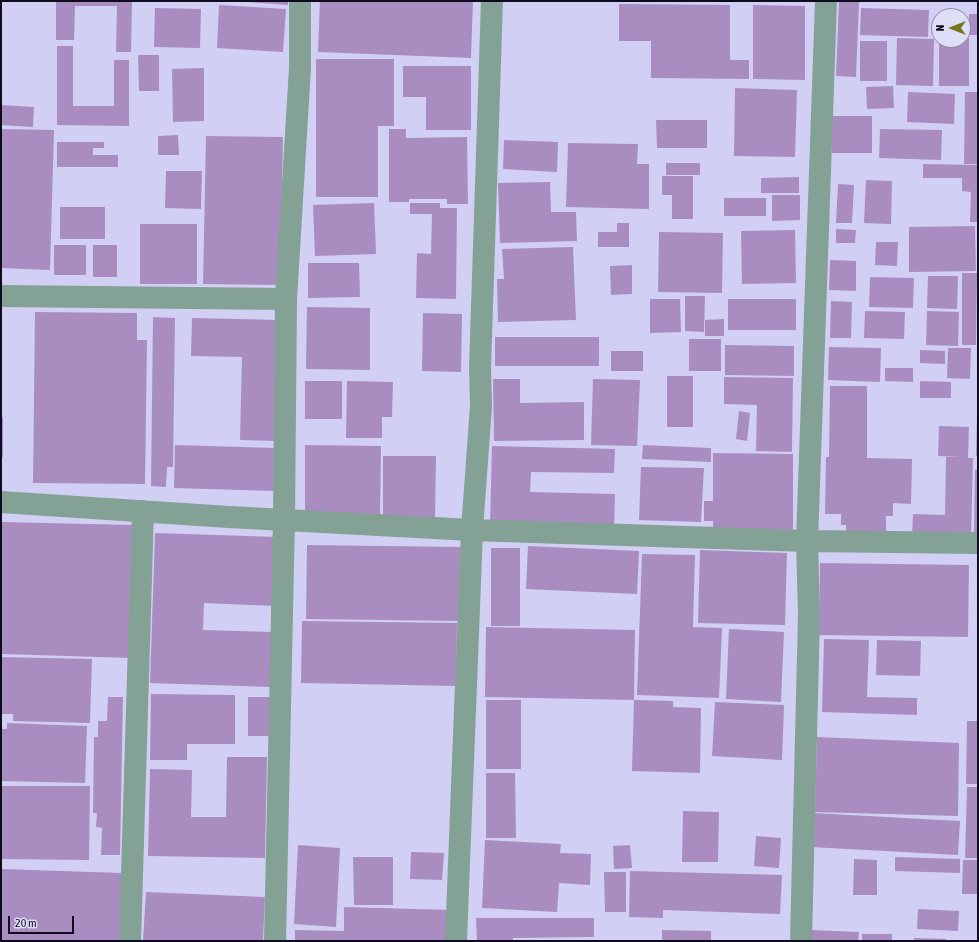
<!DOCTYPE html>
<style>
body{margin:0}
#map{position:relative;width:979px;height:942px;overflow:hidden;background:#d2cff5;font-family:"Asap Condensed",sans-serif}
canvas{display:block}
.frame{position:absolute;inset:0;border:2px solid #0e0b20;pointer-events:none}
.north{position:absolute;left:931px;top:8px;width:40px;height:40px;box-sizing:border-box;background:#dfdef7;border:1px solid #8b8aa1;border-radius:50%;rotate:270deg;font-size:11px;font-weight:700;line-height:16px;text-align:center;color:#0e0b20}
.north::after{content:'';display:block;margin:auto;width:14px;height:18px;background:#77761c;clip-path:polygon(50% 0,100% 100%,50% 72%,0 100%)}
.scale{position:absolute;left:8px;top:916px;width:66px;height:18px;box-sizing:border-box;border:2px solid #0e0b20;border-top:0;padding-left:5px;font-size:12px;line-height:14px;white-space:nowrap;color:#0e0b20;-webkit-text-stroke:3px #dfdef7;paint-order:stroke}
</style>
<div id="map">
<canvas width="979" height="942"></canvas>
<div class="frame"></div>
<div class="north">N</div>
<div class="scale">20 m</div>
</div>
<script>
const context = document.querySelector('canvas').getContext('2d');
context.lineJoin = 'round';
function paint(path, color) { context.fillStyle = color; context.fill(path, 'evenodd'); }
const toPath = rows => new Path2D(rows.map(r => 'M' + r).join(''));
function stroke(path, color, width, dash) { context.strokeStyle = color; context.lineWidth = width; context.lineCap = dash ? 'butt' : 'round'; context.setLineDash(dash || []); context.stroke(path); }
const building = toPath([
 [56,1,132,1,131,52,116,52,117,6,75,6,74,40,56,40],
 [234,1,288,1,288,5],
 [320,1,473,1,471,58,318,52],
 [839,1,859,2,856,77,836,76],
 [619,4,730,5,730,60,749,60,749,79,651,78,651,41,619,41],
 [219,5,286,9,283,52,217,48],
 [753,5,805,6,805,80,753,79],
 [155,8,201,9,200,48,154,47],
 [861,8,929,10,928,37,860,35],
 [969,14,978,14,978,35,969,35],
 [897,38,934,39,933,86,896,85],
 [963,38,969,38,969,86,939,86,939,40,963,40],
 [860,41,887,41,887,81,860,81],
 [57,46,73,46,73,106,114,106,114,60,129,60,129,126,57,125],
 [138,55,159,55,159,91,139,91],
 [316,59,394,59,394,126,378,126,378,197,316,197],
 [403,66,471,66,471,130,426,130,426,97,403,97],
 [204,68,204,121,173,122,172,69],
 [893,86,894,108,867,109,866,87],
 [735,88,797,90,795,157,734,156],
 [908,92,955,94,954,124,907,122],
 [965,92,978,92,978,164,964,164],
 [1,105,34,107,33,127,1,125],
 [832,116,872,116,872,153,832,153],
 [656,120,707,120,707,148,657,148],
 [1,129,54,130,50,270,1,268],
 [389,129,406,129,406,138,467,137,468,204,447,204,447,199,409,199,409,202,389,202],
 [880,129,942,130,941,160,879,158],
 [178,135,179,155,158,155,158,136],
 [206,136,283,137,280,285,203,284],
 [504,140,558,142,557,172,503,169],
 [57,142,104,142,104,148,93,148,93,155,118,155,118,167,57,167],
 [568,143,638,144,637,164,649,164,649,209,566,207],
 [666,163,700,163,700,175,666,175],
 [923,164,978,165,978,222,970,222,971,192,962,191,962,178,923,178],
 [166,171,202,171,201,209,165,208],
 [662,176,693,176,693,219,672,219,672,195,662,195],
 [799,177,799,193,761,193,761,178],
 [866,180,892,181,891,224,864,223],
 [550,182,551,212,576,212,577,241,500,243,498,183],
 [838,184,854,185,852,223,836,223],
 [772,195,800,195,800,220,772,221],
 [724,198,766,198,766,216,724,216],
 [374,203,376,254,315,256,313,205],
 [410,203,440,203,440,208,457,208,456,299,416,298,417,253,431,254,432,214,410,214],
 [60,207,105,207,105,239,60,239],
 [617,223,629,223,629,247,598,247,598,232,617,232],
 [140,224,197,224,197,284,140,284],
 [975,226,976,271,909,272,909,227],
 [836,229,856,230,855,243,836,243],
 [795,230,796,283,742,284,741,231],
 [659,232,723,233,722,293,658,292],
 [876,242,898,242,897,266,875,265],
 [54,245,86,245,86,275,54,275],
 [93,245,117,245,117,277,93,277],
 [573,247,576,320,498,322,497,279,504,279,502,249],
 [830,260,856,261,856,291,829,290],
 [308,263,359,263,360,297,308,298],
 [632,265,632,294,611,295,610,266],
 [962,273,977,273,976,345,962,345],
 [928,276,958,276,957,309,927,308],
 [870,277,914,278,913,308,869,307],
 [685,296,705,296,704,332,685,331],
 [650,299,680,299,681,332,650,333],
 [728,299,796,299,796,330,728,330],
 [831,301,852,302,851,338,830,338],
 [307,307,370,308,370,370,306,369],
 [865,311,905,312,904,339,864,338],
 [927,311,959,312,958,346,926,345],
 [35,312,137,313,137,340,147,340,145,484,33,483],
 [423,313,462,314,461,372,422,371],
 [153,317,175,318,173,467,167,467,166,487,151,486],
 [192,318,280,320,277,441,240,440,242,357,191,356],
 [724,319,724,336,705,336,705,320],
 [495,337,599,337,599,366,495,366],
 [689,339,721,339,721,371,689,371],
 [725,345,794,346,794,376,725,375],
 [829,347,881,348,880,382,828,380],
 [948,348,971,348,970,379,947,378],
 [920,350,945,351,945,364,920,363],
 [611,351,643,351,643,371,611,371],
 [885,368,913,368,913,382,885,381],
 [667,376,693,376,693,427,667,427],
 [724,377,793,378,792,452,756,451,757,405,724,404],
 [493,379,520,379,520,403,584,402,584,440,494,441],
 [593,379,640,380,637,446,591,445],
 [305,381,342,381,342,419,305,419],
 [347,381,393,382,392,417,382,417,382,438,346,438],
 [920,381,951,382,951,398,920,398],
 [830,386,867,386,867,458,912,459,911,504,893,503,893,516,886,516,886,536,846,535,846,525,841,525,841,514,825,514,826,457,829,457],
 [739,411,750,413,747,441,736,439],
 [977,415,978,415,978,456,976,456],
 [1,417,3,417,3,457,1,457],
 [939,426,969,427,968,458,973,458,971,537,912,536,913,514,945,515,946,457,962,457,938,456],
 [175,445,275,448,274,491,174,488],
 [305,445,381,446,380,516,305,515],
 [643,445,711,448,711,462,642,459],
 [492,446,615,449,614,473,531,472,530,492,615,494,614,529,490,526],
 [713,453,793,454,793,530,713,529,713,521,704,521,704,501,713,501],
 [383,456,436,456,435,517,383,517],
 [641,467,704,468,701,522,639,520],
 [975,470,978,470,978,538,974,538],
 [1,522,133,525,131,658,1,654],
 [155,533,278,537,275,606,204,603,203,630,273,632,271,687,150,683],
 [307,545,461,547,460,621,306,619],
 [528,546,639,551,637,594,526,589],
 [491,548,520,548,520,626,491,626],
 [700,550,787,553,785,625,698,623],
 [642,554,695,555,693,627,722,628,719,698,637,695],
 [820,563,969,565,968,637,819,635],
 [302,621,457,623,456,686,301,683],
 [486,627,635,630,634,700,485,697],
 [729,629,784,632,781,702,726,699],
 [824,639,869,640,867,697,917,698,917,715,822,712],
 [877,640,921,641,920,676,876,675],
 [1,657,92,659,90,723,13,721,13,714,1,714],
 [151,694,235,695,235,744,187,744,187,760,150,760],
 [108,697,123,697,120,855,101,855,102,828,96,827,97,813,93,813,94,737,98,737,98,721,107,721],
 [248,697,270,697,270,736,248,736],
 [486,700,521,700,521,769,486,769],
 [634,700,673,701,673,707,701,708,700,773,632,771],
 [715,702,784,705,782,760,712,756],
 [967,721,978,721,978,784,966,784],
 [7,723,87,726,85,783,1,781,1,729,7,729],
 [817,737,959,743,958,816,815,812],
 [227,757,267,757,265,858,148,856,150,769,192,770,191,817,226,817],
 [486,773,515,773,516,838,486,838],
 [1,786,90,786,89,860,1,859],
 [967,787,978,787,978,858,965,858],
 [683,811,719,812,718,862,682,862],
 [813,813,960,821,958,855,811,847],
 [756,836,781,838,779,868,754,866],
 [485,840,561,844,560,853,591,854,590,885,559,883,557,912,482,908],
 [298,845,340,848,336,927,294,924],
 [630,845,632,868,614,869,613,846],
 [411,852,444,853,442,880,410,879],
 [353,857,393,857,393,905,354,905],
 [895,857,960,859,960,873,895,871],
 [854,859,877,860,877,895,853,895],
 [963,860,978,860,978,894,962,894],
 [1,869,122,873,120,941,1,941],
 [630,871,782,875,780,914,663,910,663,918,629,917],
 [604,872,626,872,626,912,605,912],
 [146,892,265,897,263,941,143,941],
 [344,907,451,910,450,941,295,941,295,930,344,931],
 [918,909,959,911,958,931,917,929],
 [476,918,594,918,594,937,513,938,513,941,477,941],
 [662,930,711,931,711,941,662,941],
 [811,930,859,932,858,941,811,941],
 [862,934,892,934,892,941,862,941],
 [914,938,946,939,946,941,914,941]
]);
const minor = toPath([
 [1,296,286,299],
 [1,502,229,517,472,530,807,541,978,543],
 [130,941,143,511],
 [275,941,284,519,286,299,300,68,300,1],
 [456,941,472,530,481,406,480,368,492,1],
 [801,941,809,615,807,541,826,1]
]);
paint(building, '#a98dc1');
stroke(minor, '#84a195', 22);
</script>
